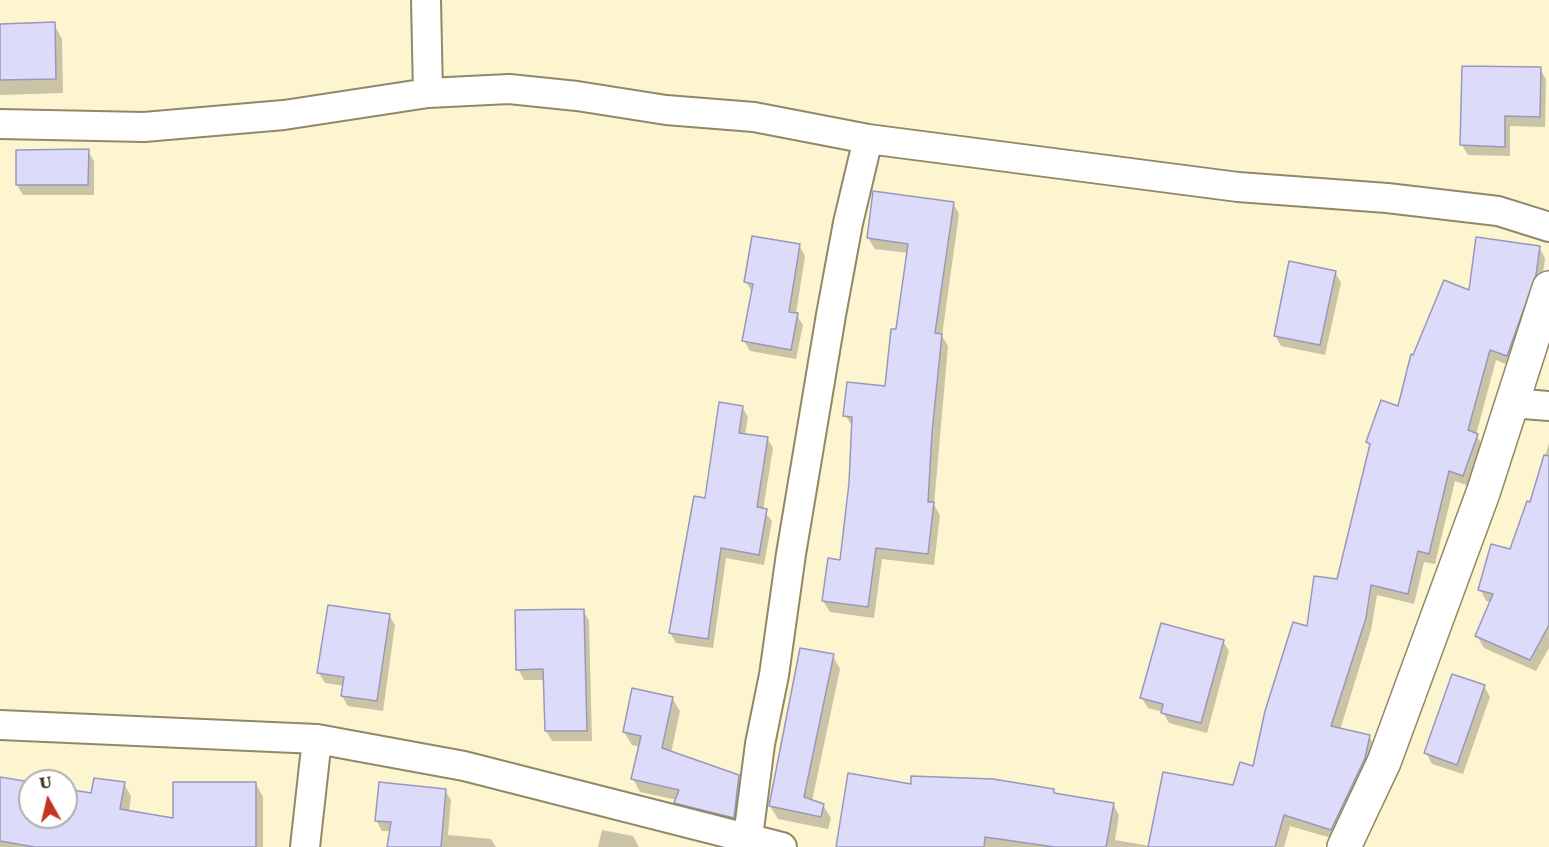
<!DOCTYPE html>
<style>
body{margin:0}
#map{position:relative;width:1549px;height:847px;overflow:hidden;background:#fdf4d0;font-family:"Roboto Serif",serif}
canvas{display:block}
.north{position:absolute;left:18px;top:769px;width:60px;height:60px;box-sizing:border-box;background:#fff;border:2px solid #afaea8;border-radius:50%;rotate:352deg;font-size:16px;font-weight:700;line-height:24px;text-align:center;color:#373426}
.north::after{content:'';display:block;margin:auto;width:21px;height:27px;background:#c13522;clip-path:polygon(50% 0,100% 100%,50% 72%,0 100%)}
</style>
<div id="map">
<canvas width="1549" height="847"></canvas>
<div class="north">U</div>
</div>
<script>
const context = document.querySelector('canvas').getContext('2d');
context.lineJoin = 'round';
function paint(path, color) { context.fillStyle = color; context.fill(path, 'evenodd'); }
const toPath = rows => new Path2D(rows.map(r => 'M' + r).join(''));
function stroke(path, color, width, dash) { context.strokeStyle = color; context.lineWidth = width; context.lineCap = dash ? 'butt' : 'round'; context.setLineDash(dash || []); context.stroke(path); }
const shadow = toPath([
 [54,24,62,39,63,93,0,95,0,25],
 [1540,69,1546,79,1545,127,1510,126,1510,156,1468,155,1462,145],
 [88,151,94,161,94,195,23,195,17,185],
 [953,203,959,214,942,336,948,346,934,505,940,515,934,565,882,559,874,618,830,612,823,601,841,561,850,483,853,427,845,415,886,388,908,253,875,249,868,238],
 [799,245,805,256,796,314,803,325,796,359,750,351,744,341,752,292,746,282],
 [1539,247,1545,258,1541,287,1513,367,1496,360,1476,435,1483,446,1469,486,1455,481,1435,564,1424,562,1414,604,1377,595,1371,630,1340,730,1369,736,1376,748,1338,840,1290,826,1284,847,837,847,913,786,1053,791,1056,795,1113,804,1119,815,1115,840,1150,846,1234,786,1254,768,1308,628,1338,581,1370,447,1368,442,1399,408,1470,292],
 [1335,272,1341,283,1325,355,1281,346,1275,335],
 [742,407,748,417,745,435,767,438,773,448,763,510,772,521,764,565,726,558,713,648,676,643,670,633,706,500],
 [1549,443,1549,648,1536,671,1484,648,1477,636,1491,602,1486,601,1480,589,1511,551,1531,504],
 [583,610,589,621,592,741,552,741,546,731,545,680,524,680,518,669],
 [389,615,395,625,383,711,348,706,342,696,344,686,325,683,319,673],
 [1223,641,1229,651,1207,733,1169,723,1163,712,1148,708,1142,698],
 [833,656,840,669,812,801,823,805,831,818,828,829,778,819,770,806],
 [1484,686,1490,697,1463,774,1432,764,1426,753],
 [672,698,680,711,671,753,738,776,746,789,741,830,684,815,677,800,640,792,633,779,640,747,632,745,624,732],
 [0,778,30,784,30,817,66,817,66,790,92,795,124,784,131,796,129,812,174,819,256,784,263,797,263,847,0,847],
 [445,790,451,800,448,835,491,839,496,847,388,847,391,831,382,831,376,820],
 [602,830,633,836,639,847,598,847]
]);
const building = toPath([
 [55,22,56,79,0,80,0,24,55,22],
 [1462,66,1541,67,1540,117,1505,116,1505,147,1460,145,1462,66],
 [89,149,88,185,16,185,16,150,89,149],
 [873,191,954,202,935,333,942,334,932,433,928,502,934,502,928,554,876,548,868,607,822,601,828,558,840,560,849,483,852,417,843,416,847,382,885,386,891,329,896,329,908,244,867,238,873,191],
 [752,236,800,244,789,312,798,313,791,350,742,341,753,284,744,282,752,236],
 [1476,237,1540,246,1536,275,1507,356,1490,350,1468,430,1478,434,1463,476,1449,471,1429,554,1418,551,1408,594,1371,585,1366,618,1331,726,1370,735,1365,758,1331,830,1284,815,1275,847,1148,847,1163,772,1233,785,1240,762,1253,766,1265,711,1293,622,1307,626,1314,576,1337,579,1370,444,1366,442,1381,400,1398,406,1411,354,1413,355,1444,280,1469,290,1476,237],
 [1289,261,1336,271,1320,345,1274,336,1289,261],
 [719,402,743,406,739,433,768,437,757,507,767,509,759,555,721,548,708,639,669,633,694,496,705,498,719,402],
 [1544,455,1549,456,1549,625,1530,660,1475,636,1493,594,1478,590,1491,544,1510,549,1527,501,1530,502,1544,455],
 [328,605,390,614,377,701,341,696,344,677,317,673,328,605],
 [584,609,587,731,545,731,543,669,516,670,515,610,584,609],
 [1161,623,1224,640,1201,723,1161,713,1163,704,1140,698,1161,623],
 [800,648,834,654,804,797,824,804,821,817,769,806,800,648],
 [1452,674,1485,685,1457,765,1424,753,1452,674],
 [632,688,673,697,662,748,739,775,734,818,674,803,679,790,631,779,641,736,623,732,632,688],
 [848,773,911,784,911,776,993,779,1054,789,1054,793,1114,803,1106,847,1054,847,985,837,984,847,836,847,848,773],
 [0,777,30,782,30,817,66,817,66,789,91,793,94,778,125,782,120,809,173,818,173,782,256,782,256,847,34,847,0,841,0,777],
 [379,782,446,789,441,847,387,847,391,822,375,821,379,782]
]);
const minor = toPath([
 [426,0,428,93],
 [0,124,144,127,284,115,428,93,509,89,577,96,666,110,754,117,868,139,1238,187,1387,198,1498,211,1549,227],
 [1511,403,1549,406],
 [0,725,317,739,464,766,782,847],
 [748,837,760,744,774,675,791,554,831,315,848,223,868,139],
 [305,847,317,739]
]);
const tertiary = toPath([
 [1344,847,1384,762,1483,493,1549,288]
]);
paint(shadow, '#0003');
paint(building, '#dcdbfa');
stroke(building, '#9998b8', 1.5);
stroke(minor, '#908867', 32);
stroke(tertiary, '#908867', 36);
stroke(minor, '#fff', 28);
stroke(tertiary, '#fff', 33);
</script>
